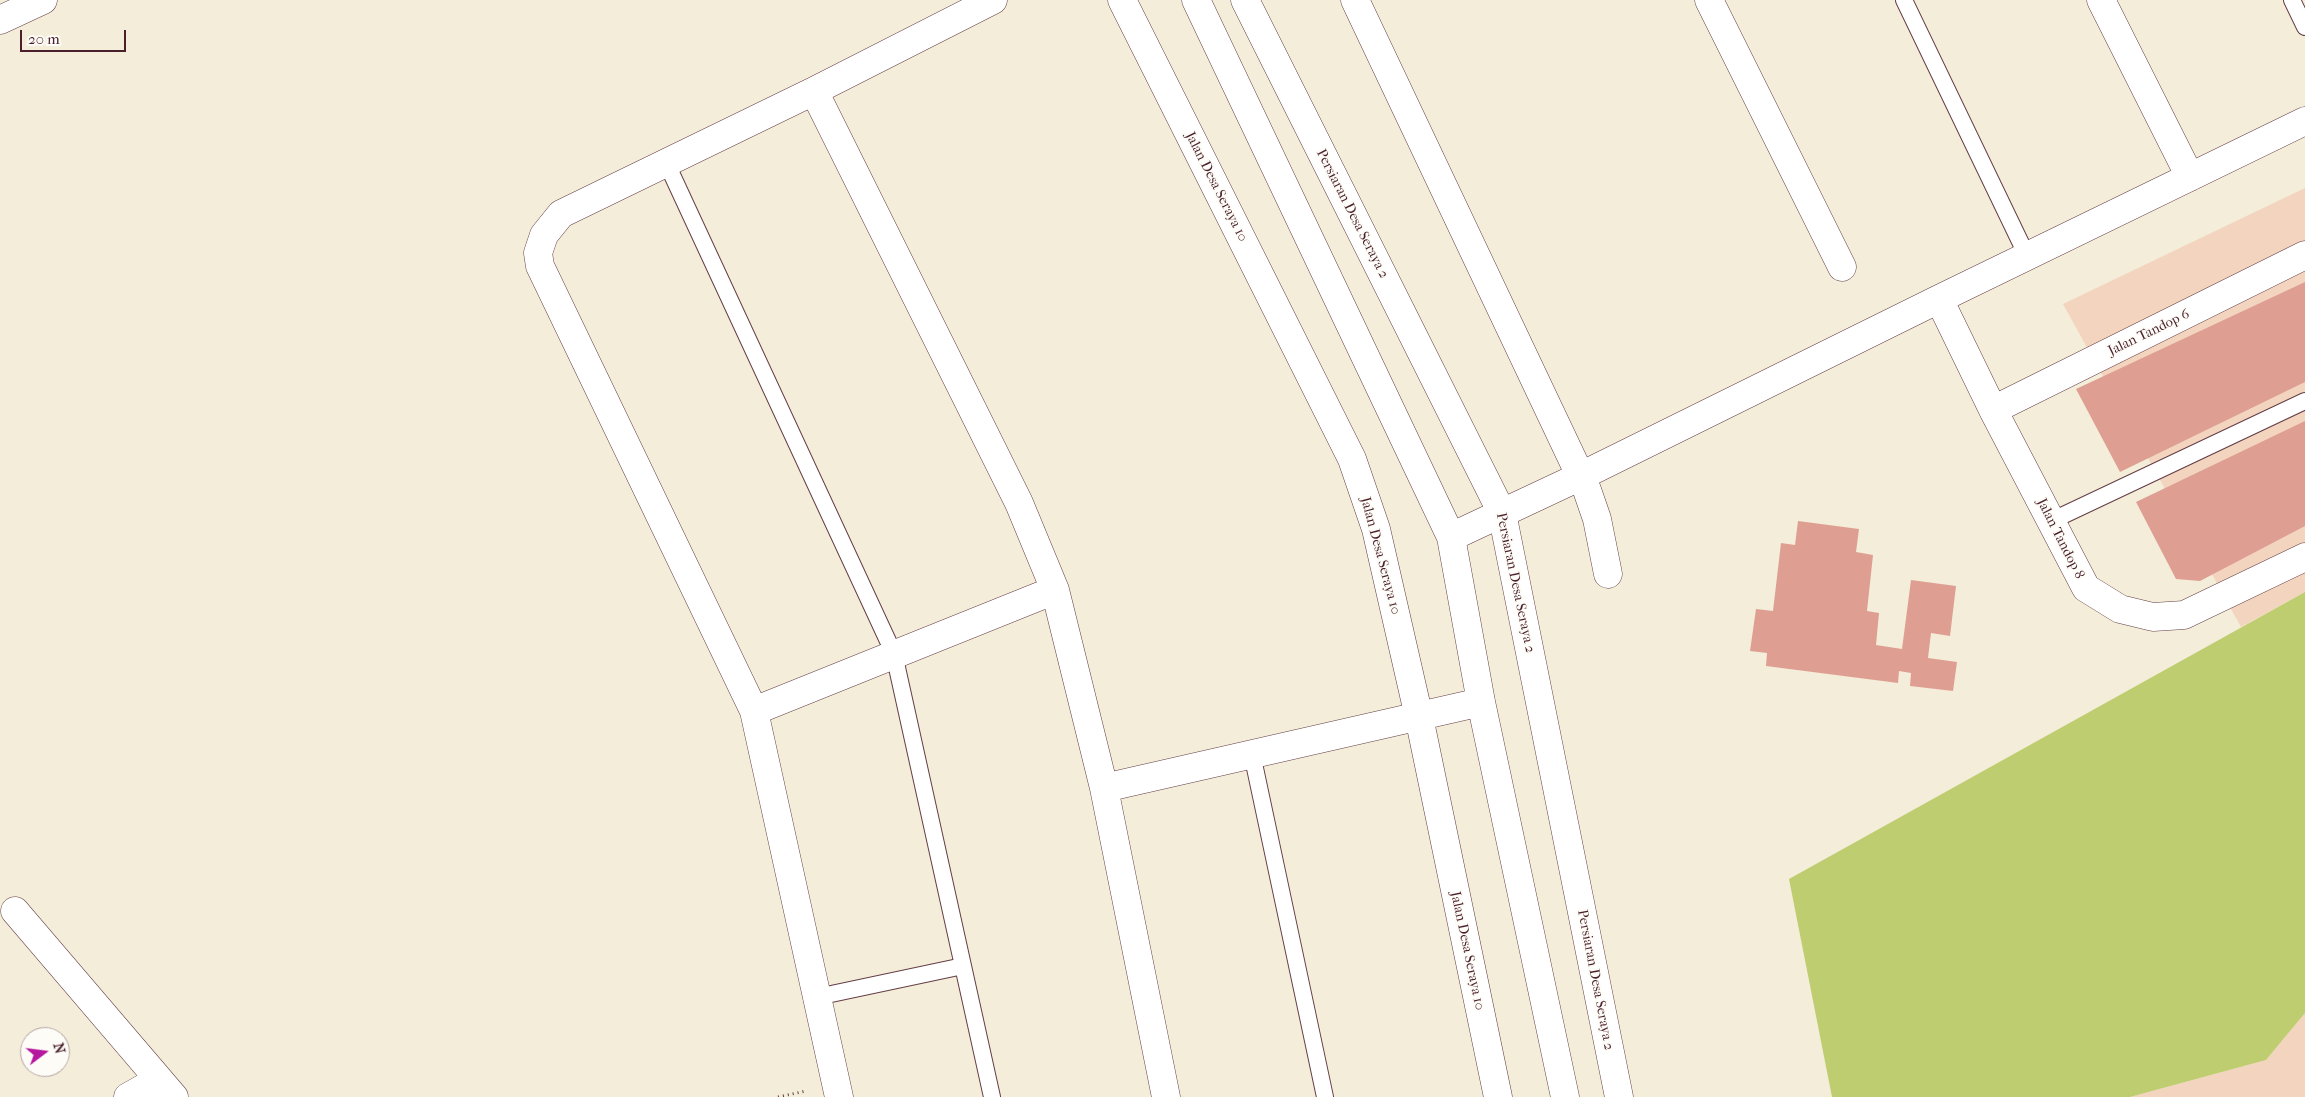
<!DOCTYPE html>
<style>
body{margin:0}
#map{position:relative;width:2305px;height:1097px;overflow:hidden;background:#f4edda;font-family:"IM FELL French Canon",serif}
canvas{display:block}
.north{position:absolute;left:20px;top:1027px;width:50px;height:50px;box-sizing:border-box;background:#fdfcf7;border:1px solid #b5a4a5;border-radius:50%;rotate:75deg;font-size:14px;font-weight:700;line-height:20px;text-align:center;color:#4a1f2b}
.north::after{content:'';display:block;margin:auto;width:18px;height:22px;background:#b5179e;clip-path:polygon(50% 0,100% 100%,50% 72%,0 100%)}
.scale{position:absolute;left:20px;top:30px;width:106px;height:22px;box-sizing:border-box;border:2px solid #4a1f2b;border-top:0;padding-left:6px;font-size:15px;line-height:18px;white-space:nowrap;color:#4a1f2b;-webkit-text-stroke:4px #fdfcf7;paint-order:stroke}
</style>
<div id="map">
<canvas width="2305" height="1097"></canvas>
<div class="north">N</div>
<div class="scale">20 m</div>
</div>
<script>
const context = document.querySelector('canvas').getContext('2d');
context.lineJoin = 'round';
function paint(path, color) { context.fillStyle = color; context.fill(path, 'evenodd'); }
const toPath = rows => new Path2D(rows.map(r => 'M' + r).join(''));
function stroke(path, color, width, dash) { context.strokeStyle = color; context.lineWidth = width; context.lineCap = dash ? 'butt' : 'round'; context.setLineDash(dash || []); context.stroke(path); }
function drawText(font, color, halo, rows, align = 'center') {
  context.font = font + ' "IM FELL French Canon",serif'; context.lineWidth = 4; context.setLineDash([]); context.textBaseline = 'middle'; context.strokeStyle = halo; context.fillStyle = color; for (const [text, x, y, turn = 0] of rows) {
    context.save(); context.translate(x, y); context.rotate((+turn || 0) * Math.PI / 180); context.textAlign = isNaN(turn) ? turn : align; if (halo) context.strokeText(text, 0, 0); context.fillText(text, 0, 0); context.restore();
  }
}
const built = toPath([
 [2305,188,2305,592,2241,627,2063,304],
 [2305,1013,2305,1097,2130,1097,2266,1060]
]);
const green = toPath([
 [2305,592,2305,1013,2266,1060,2130,1097,1832,1097,1789,879]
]);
const building = toPath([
 [2305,282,2305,382,2120,472,2076,389],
 [2305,421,2305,526,2200,581,2176,579,2136,502],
 [1798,521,1859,529,1856,552,1873,555,1867,611,1879,613,1876,645,1902,649,1911,580,1956,586,1950,636,1931,633,1928,658,1957,662,1953,691,1910,686,1911,673,1899,671,1898,683,1766,666,1767,653,1750,651,1756,609,1773,611,1781,543,1795,545]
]);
const path = toPath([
 [778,1097,806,1091]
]);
const lane = toPath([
 [1904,0,2027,256],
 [2292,0,2305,27],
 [667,164,894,654,992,1097],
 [2051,521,2305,401],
 [1252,754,1325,1097],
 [817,997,963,966]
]);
const street = toPath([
 [1122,0,1352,459,1376,529,1419,717,1498,1097],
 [1196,0,1451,537,1481,702,1565,1097],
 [1245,0,1502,513,1619,1097],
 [1355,0,1587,490,1597,519,1608,574],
 [1709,0,1842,267],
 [2101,0,2190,177],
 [0,20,43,0],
 [814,91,1019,503,1055,590,1104,788,1166,1097],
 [1939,299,1993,410,2086,588,2120,609,2153,617,2184,615,2305,557],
 [1993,410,2305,255],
 [1451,537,1581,476,1939,299,2305,121],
 [754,711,1055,590],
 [1104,788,1481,702],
 [15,911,174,1097],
 [128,1097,158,1080],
 [839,1097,754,711,540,266,538,253,544,235,561,214,814,91,993,0]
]);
const streetNames = [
 ["Jalan Desa Seraya 10",1216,187,63],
 ["Persiaran Desa Seraya 2",1352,214,63],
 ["Jalan Tandop 6",2149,333,-26],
 ["Jalan Tandop 8",2060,539,63],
 ["Jalan Desa Seraya 10",1380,556,75],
 ["Persiaran Desa Seraya 2",1515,583,78],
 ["Jalan Desa Seraya 10",1467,951,78],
 ["Persiaran Desa Seraya 2",1595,980,79]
];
paint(built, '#f3d4bf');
paint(green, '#becd6f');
paint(building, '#de9f92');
stroke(lane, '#643e45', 18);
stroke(street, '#643e45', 29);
stroke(path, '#643e45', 3, [1, 4]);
stroke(lane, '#fff', 16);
stroke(street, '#fff', 28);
drawText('14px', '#4a1f2b', '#fdfcf7', streetNames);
</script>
